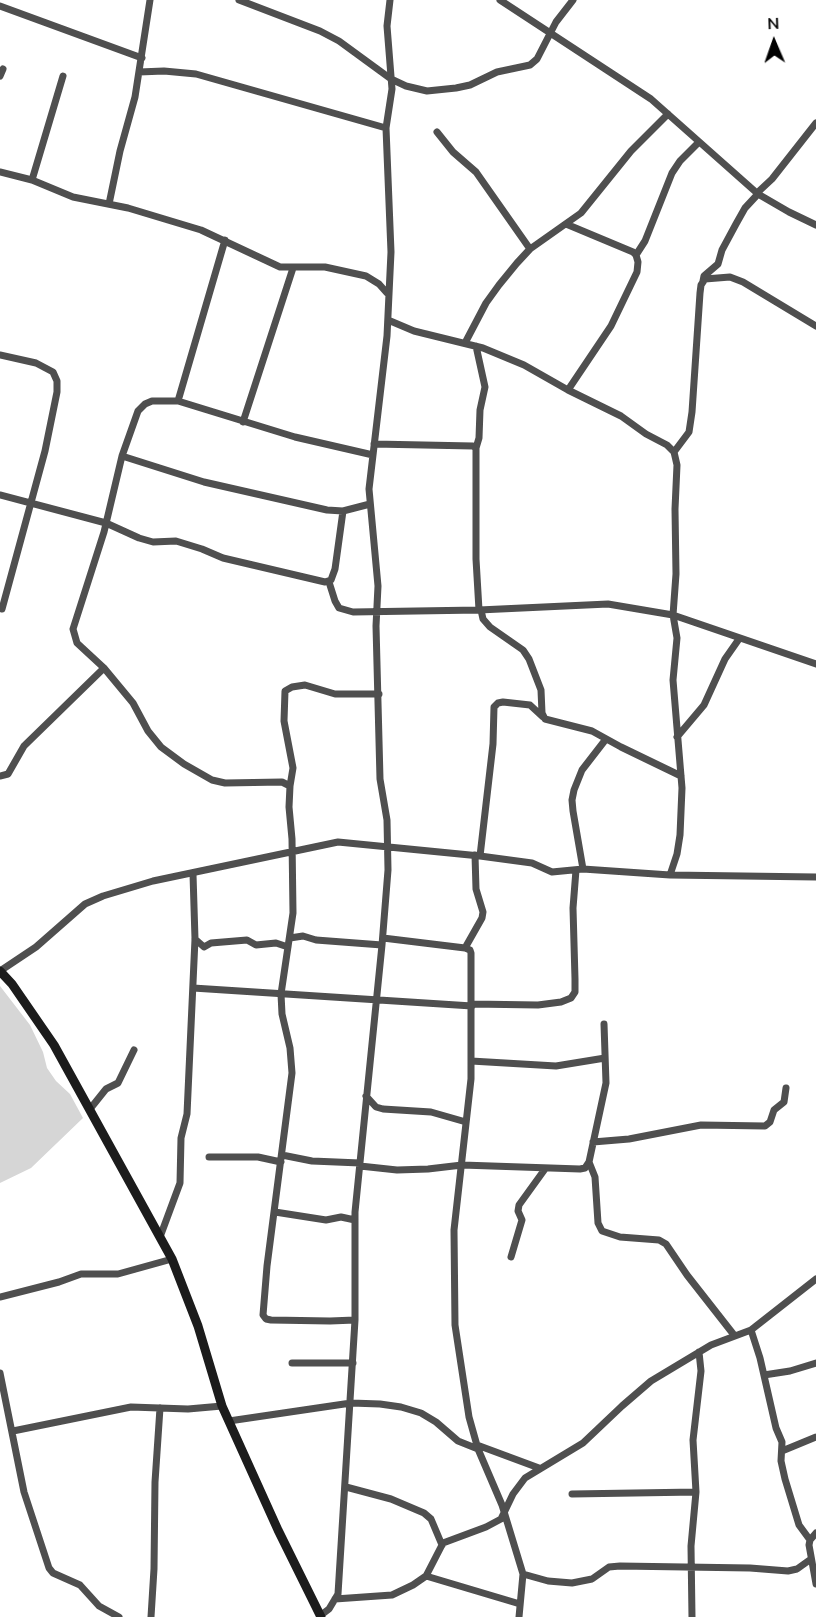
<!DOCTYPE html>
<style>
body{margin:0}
#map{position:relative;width:816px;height:1617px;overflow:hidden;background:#fff;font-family:"Nunito Sans",sans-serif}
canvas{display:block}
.north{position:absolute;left:744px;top:12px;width:60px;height:60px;-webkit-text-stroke:4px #fff;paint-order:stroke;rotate:358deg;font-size:16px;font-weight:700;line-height:24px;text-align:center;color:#000}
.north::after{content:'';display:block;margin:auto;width:21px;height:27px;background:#000;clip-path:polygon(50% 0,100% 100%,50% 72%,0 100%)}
</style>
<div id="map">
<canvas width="816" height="1617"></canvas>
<div class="north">N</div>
</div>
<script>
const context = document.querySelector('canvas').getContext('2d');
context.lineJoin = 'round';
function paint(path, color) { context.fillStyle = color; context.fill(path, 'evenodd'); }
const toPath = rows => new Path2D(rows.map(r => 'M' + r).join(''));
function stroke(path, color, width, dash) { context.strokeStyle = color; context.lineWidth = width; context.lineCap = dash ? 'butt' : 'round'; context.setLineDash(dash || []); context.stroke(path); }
const green = toPath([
 [0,986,30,1025,43,1052,47,1068,56,1081,70,1094,83,1118,31,1168,0,1183]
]);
const minor = toPath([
 [239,0,320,31,339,41,391,79,406,86,427,91,456,88,470,85,497,72,530,65,537,59,556,22,573,0],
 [500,0,651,99,758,194,789,212,816,225],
 [0,6,142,58],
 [139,72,164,71,196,74,386,128],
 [0,76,3,69],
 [437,132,453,152,476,172,530,249],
 [0,172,32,180,73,197,128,208,201,230,280,267,325,267,366,276,379,284,387,293],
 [32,180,63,76],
 [757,193,772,179,816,123],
 [109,204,120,151,135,97,150,0],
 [566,224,633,252,636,255,638,262,637,272,611,326,568,390],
 [636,255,645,241,672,173,680,161,699,142],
 [703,281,704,276,718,264,722,250,736,224,745,208,758,194],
 [388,320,414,331,483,348,524,365,568,390,621,416,646,434,667,445,674,452,677,465,675,509,676,574,673,615,677,638,673,680,682,788,680,835,677,854,670,875],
 [465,343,486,303,499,285,517,263,530,249,581,213,631,151,668,114],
 [0,355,36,363,53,372,57,381,57,392,45,451,2,609],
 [178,401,225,240],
 [243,422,293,268],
 [374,444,473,446,476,448,476,559,479,610],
 [476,448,479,438,480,410,485,387,476,346],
 [674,452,689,432,692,412,700,293,701,285,705,279,730,277,743,282,816,326],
 [122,456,204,482,327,510,343,511,370,504],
 [0,495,106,523,139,538,153,542,176,541,202,549,223,558,325,582,331,580,335,569,343,511],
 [329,582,335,601,339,608,353,612,479,610,608,604,673,615,816,664],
 [481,610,483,619,490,627,523,650,529,659,541,690,542,713,545,719,592,731,621,747,681,776],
 [677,737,704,705,725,659,739,639],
 [0,776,8,774,24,746,104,668],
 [290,786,293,768,284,721,285,691,292,687,305,685,335,694,379,694],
 [480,856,493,744,494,707,498,703,503,702,530,705,543,717],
 [583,869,573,811,572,800,574,790,582,770,606,739],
 [290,938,303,936,316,940,382,945],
 [383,938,465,948,470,950,471,953,471,1079,454,1230,455,1325,469,1417,478,1449,502,1505,523,1574,519,1617],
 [195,939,204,947,211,943,247,940,256,945,276,943,288,947],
 [465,948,482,918,483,912,476,889,475,855],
 [0,971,36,947,85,904,103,896,153,881,338,842,480,856,532,863,552,872,583,869,670,875,816,877],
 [193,988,472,1006],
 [472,1004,538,1005,561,1002,571,998,575,992,575,979,573,908,576,870],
 [471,1061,556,1066,605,1058],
 [366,1096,376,1107,383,1109,431,1112,466,1122],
 [90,1109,106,1089,118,1083,134,1050],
 [593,1142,629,1139,701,1125,765,1126,770,1122,774,1110,784,1102,786,1088],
 [282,1155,312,1161,360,1163],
 [209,1157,258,1157,281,1162],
 [589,1162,595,1177,598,1223,602,1231,620,1237,659,1240,666,1244,687,1275,734,1335],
 [360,1166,397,1170,428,1169,462,1165,580,1169,585,1168,589,1162,606,1083,604,1024],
 [275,1212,326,1220,341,1217,355,1220],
 [160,1237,180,1183,181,1138,187,1114,195,939,193,874],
 [511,1257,522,1220,518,1211,519,1205,545,1169],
 [0,1297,59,1282,81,1274,118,1274,172,1259],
 [355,1320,330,1321,271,1320,266,1319,263,1315,267,1266,292,1073,290,1048,282,1014,281,994,293,913,292,839,289,807,290,786,282,782,225,783,212,780,184,764,161,747,148,731,133,703,104,668,77,643,73,629,104,532,122,456,138,411,145,404,152,401,178,401,295,437,373,455],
 [751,1330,760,1358,776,1428,782,1442,781,1461,785,1479,799,1525,810,1540],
 [292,1363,353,1363],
 [0,1373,24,1492,49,1568,53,1573,80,1585,99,1606,119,1617],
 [764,1375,790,1371,816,1363],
 [229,1421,351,1403,380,1404,401,1407,421,1413,436,1422,458,1441,478,1449],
 [13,1431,131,1407,188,1409,222,1406],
 [477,1445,539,1468],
 [782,1451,816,1437],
 [346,1487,391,1499,424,1513,431,1519,442,1545],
 [572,1494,696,1492],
 [816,1533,810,1540,809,1545,816,1584],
 [523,1574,548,1581,572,1583,592,1579,609,1567,620,1566,750,1568,788,1571,797,1569,811,1559],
 [426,1576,520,1604],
 [335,1599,392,1595,413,1585,426,1576,443,1543,486,1527,501,1519,513,1494,525,1478,583,1443,622,1406,651,1381,711,1345,751,1330,816,1279],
 [321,1615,329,1609,338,1594,355,1320,355,1212,382,945,388,870,387,820,380,779,376,626,378,586,369,489,387,336,391,252,386,128,392,89,387,26,390,0],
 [151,1617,154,1569,155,1482,160,1408],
 [692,1617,691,1546,696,1492,693,1440,701,1371,699,1352]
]);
const secondary = toPath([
 [0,971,12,984,54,1045,172,1259,198,1326,222,1406,278,1530,321,1617]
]);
paint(green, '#d6d6d6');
stroke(minor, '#4f4f4f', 7);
stroke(secondary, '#1c1c1c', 9);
</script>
